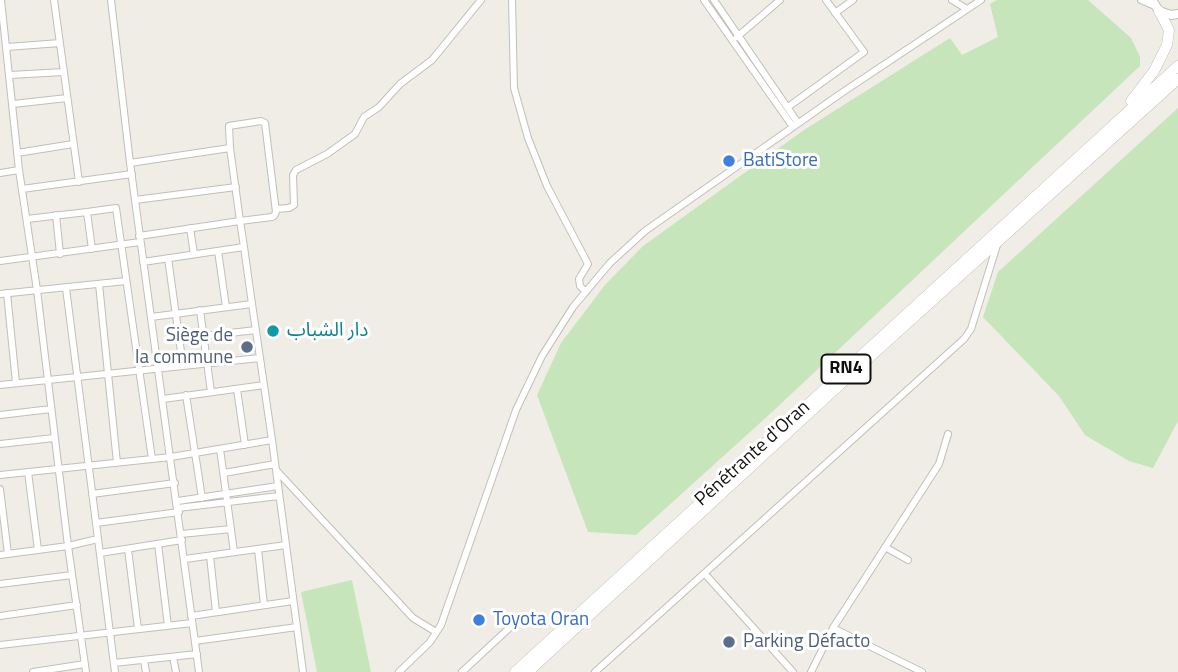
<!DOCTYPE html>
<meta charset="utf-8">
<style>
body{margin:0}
canvas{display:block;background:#efede6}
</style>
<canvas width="1178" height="672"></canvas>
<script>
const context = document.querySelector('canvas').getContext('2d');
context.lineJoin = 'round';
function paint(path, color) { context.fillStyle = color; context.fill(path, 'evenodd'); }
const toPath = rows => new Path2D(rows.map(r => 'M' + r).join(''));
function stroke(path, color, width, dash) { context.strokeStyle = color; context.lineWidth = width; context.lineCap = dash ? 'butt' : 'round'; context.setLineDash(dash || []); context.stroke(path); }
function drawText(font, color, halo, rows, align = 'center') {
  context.font = font + ' "Titillium Web","Noto Sans Arabic",sans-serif'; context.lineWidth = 6; context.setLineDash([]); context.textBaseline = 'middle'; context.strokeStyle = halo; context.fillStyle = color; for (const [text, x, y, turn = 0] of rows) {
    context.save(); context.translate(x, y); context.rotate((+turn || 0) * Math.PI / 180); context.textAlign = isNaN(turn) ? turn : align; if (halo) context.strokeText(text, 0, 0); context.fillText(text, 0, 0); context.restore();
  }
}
const green = toPath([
 [997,0,1088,0,1131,38,1140,57,1140,66,770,414,636,535,588,532,537,395,561,343,605,285,643,246,804,130,950,38,962,55,998,37,990,4],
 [1178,108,1178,421,1153,468,1129,461,1085,435,1059,396,983,317,998,272],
 [352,580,371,672,317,672,301,592]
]);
const minor = toPath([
 [1,0,19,170,37,290,68,546,86,672],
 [54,0,79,182],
 [111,0,130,163,230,148],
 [512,0,514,88,528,138,547,186,588,264,579,279,580,286,586,292],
 [704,0,793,127],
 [714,0,798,123],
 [952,0,967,9],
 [1141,0,1155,6],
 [835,13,853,0],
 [737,37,780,0],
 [7,47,60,43],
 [10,75,64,72],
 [13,104,67,98],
 [788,107,864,52,826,0],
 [17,153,73,144],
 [130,163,199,672],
 [0,173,19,170],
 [22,189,132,174],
 [135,200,236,187],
 [276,209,289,208,294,205,293,175,296,170,327,154,355,134,364,117,379,107,400,84,432,60,481,0],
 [87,212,116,208,152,459],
 [56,215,60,254],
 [27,219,87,212,92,249],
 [190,228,194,254],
 [139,236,240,221,272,217,274,216,276,212,265,123,261,121,229,126,230,148,240,221,244,247,252,304,260,358,272,440,303,672],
 [218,251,226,307],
 [168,258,183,366],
 [0,261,140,242],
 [143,262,244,247],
 [99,284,117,463],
 [66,288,115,672],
 [7,293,16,383],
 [0,294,126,281],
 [200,310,211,392],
 [151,317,252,304],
 [204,336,256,330],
 [0,385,260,358],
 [237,389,245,445],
 [186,395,202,498],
 [163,399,264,385],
 [0,415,51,409],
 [0,444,54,438],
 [220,449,234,552],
 [276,470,413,618,436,632],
 [28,472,38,550],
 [224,473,275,464],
 [0,475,171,457,272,440],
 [0,489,8,554],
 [92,494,175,483],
 [178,501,278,486],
 [178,508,279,496],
 [96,523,179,512],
 [181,534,231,529],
 [158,544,168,626],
 [885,547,908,560],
 [128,549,138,629],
 [258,549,264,605],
 [100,553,182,540],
 [0,555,68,546,98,539],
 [210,556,216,612],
 [185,559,286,545],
 [705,574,793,672],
 [0,584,72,575],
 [0,616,77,605],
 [191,616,293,601],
 [833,628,922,672],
 [195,641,297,627],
 [0,645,192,623],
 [173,657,176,672],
 [144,660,146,672],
 [114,663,197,654],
 [33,672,85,664],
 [399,672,430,642,441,625,516,410,542,356,573,307,610,263,645,231,840,94,981,0],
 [462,672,520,618],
 [595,672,964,339,971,329,997,245],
 [811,672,833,628,939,464,948,434]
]);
const major = toPath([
 [1152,0,1159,11,1171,15,1178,14]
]);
const highway = toPath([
 [1131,101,1154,71,1167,45,1169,30,1159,11],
 [515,672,1178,66],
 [528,672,871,356,1178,79]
]);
const markers = [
 [729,161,7,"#3f7fe0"],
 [273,331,7,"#0f9aa8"],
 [247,347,7,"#5c6f8a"],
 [479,620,7,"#3f7fe0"],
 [729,642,7,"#5c6f8a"]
];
const shields = [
 [846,369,49]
];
const shieldNames = [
 ["RN4",846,369]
];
const shopNames = [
 ["BatiStore",743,161],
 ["Toyota Oran",493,620]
];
const cultureNames = [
 ["دار الشباب",287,331]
];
const serviceNames = [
 ["Siège de",233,336],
 ["la commune",233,358],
 ["Parking Défacto",743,642,"left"]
];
const streetNames = [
 ["Pénétrante d'Oran",753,454,-42]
];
paint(green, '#c6e5ba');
stroke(minor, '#c0bfb8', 8);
stroke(major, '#c0bfb8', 10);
stroke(highway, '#c0bfb8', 11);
stroke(minor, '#fff', 6);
stroke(major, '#fff', 8);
stroke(highway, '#fff', 10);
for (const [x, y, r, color] of markers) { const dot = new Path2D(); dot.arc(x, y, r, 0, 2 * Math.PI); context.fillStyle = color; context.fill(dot); stroke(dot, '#fff', 2.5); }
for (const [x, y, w] of shields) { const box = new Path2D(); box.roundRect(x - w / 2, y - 14.5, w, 29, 5); context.fillStyle = '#fff'; context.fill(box); stroke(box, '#11100e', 2); }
drawText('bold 18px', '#11100e', null, shieldNames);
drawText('19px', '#366cbe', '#fff', shopNames, 'left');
drawText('19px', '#0d838f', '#fff', cultureNames, 'left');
drawText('19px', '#4e5e75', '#fff', serviceNames, 'right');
drawText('19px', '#11100e', '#fff', streetNames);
</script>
